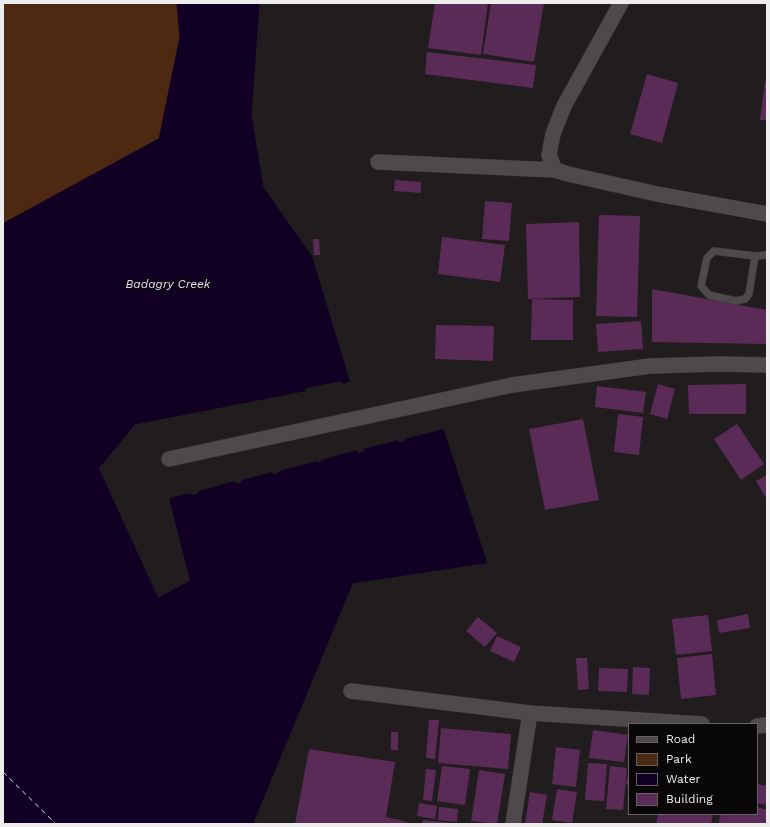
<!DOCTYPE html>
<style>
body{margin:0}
#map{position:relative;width:770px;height:827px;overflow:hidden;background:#211c1d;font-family:"Work Sans",sans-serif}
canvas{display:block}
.frame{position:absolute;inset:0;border:4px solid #efeced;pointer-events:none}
.legend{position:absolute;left:628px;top:723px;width:130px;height:92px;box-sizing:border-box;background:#090708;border:1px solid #656364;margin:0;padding:5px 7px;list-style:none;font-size:12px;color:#efeced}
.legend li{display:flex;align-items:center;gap:8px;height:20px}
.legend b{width:20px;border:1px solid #656364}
</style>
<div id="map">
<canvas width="770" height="827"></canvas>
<div class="frame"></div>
<ul class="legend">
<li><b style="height:5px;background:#4e494a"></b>Road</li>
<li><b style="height:11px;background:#4c2910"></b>Park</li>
<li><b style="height:11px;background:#110024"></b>Water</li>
<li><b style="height:11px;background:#5b2b58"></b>Building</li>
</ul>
</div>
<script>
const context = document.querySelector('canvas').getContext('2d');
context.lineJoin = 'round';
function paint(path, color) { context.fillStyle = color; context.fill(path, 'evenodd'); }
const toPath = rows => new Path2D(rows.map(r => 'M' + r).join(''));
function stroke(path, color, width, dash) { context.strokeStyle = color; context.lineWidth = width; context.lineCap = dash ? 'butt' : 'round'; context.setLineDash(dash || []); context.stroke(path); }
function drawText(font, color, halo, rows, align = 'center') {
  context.font = font + ' "Work Sans",sans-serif'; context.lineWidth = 3; context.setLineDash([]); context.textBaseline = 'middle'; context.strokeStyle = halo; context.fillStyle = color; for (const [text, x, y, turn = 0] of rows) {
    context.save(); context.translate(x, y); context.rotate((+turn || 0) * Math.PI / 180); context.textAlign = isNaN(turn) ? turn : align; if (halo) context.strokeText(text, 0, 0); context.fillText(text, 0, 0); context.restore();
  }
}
const green = toPath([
 [3,3,179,3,182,37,161,140,3,226]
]);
const water = toPath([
 [179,3,257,3,249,116,261,188,310,258,347,380,134,422,96,468,157,601,193,582,172,500,442,432,484,561,351,581,251,822,248,824,3,824,3,226,161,140,182,37]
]);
const stream = toPath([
 [257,3,249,116,261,188,310,258,347,380,344,381],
 [3,226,161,140,182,37,179,3],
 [366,451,397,443],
 [323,462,356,453],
 [281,473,316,464],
 [244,482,271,475],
 [201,493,234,484],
 [190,496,172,500,193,582,157,601,96,468,134,422,303,389],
 [248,824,251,822,351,581,484,561,442,432,407,441]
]);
const ferry = toPath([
 [3,772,56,824]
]);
const building = toPath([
 [435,3,488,3,481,55,428,48],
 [491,3,544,3,534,62,483,54],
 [427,52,536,65,533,88,425,74],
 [647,74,678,83,662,143,630,134],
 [765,81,767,82,767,120,760,120],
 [395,180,421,182,421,193,394,191],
 [485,201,512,203,509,241,482,239],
 [599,215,640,216,637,317,596,316],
 [579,222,580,297,528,299,526,224],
 [442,237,505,245,500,282,438,274],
 [313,239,319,239,320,255,314,255],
 [652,289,767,310,767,344,652,342],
 [532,299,573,300,573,340,531,340],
 [641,321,643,349,598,352,596,324],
 [436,325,494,326,493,361,435,359],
 [658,384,675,389,667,419,650,414],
 [746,384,746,414,689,414,688,385],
 [597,386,646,392,643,413,595,407],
 [618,414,643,417,639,455,614,452],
 [583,419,599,500,545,510,529,429],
 [737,424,764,464,741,480,714,439],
 [767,475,767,500,756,481],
 [748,614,750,628,719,633,717,620],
 [708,615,712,651,676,655,672,619],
 [478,617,497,633,485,647,466,631],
 [497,636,521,647,514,662,490,651],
 [712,654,716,695,681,699,677,658],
 [576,658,587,658,589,689,578,690],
 [633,667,650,668,649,695,632,694],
 [599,668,628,669,627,692,598,691],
 [429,720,439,720,435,759,426,758],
 [441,728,511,734,508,769,438,763],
 [593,730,628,735,624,762,589,758],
 [391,732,398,732,398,750,391,750],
 [556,747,580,750,576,787,552,784],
 [309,749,395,762,386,817,407,822,407,824,295,824],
 [588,763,607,764,604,801,585,800],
 [442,766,470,769,465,805,437,801],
 [610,766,627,768,623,810,606,809],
 [426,769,436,770,432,801,423,800],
 [479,770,505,774,497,824,471,821],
 [628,775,629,775,629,785,626,784],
 [757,784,767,786,767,805,757,803],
 [557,789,577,792,572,823,552,820],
 [530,792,547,795,542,824,525,823],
 [419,803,437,806,435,819,417,816],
 [439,807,458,809,457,822,438,820],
 [757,807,767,810,767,824,718,824,721,814,757,814],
 [658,814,713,814,711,824,656,824],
 [423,820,452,823,452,824,422,824]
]);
const lane = toPath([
 [755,256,749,294,745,299,736,301,709,295,701,286,707,258,714,251,755,256,767,255]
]);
const street = toPath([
 [378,162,555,170,568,174,657,194,767,214],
 [555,170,549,155,553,134,564,106,621,3],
 [169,459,512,385,650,366,718,364,767,365],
 [351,691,530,713,702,724],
 [757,726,767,725],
 [513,824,530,713]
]);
const waterNames = [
 ["Badagry Creek",168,284]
];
paint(green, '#4c2910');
paint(water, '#110024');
stroke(stream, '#110024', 5);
stroke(ferry, '#e7dafe', 1, [5, 4]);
paint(building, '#5b2b58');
stroke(lane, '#3c393a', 8);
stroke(street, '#3c393a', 16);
stroke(lane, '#4e494a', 7);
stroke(street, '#4e494a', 15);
drawText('italic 12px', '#e7dafe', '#090708', waterNames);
</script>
